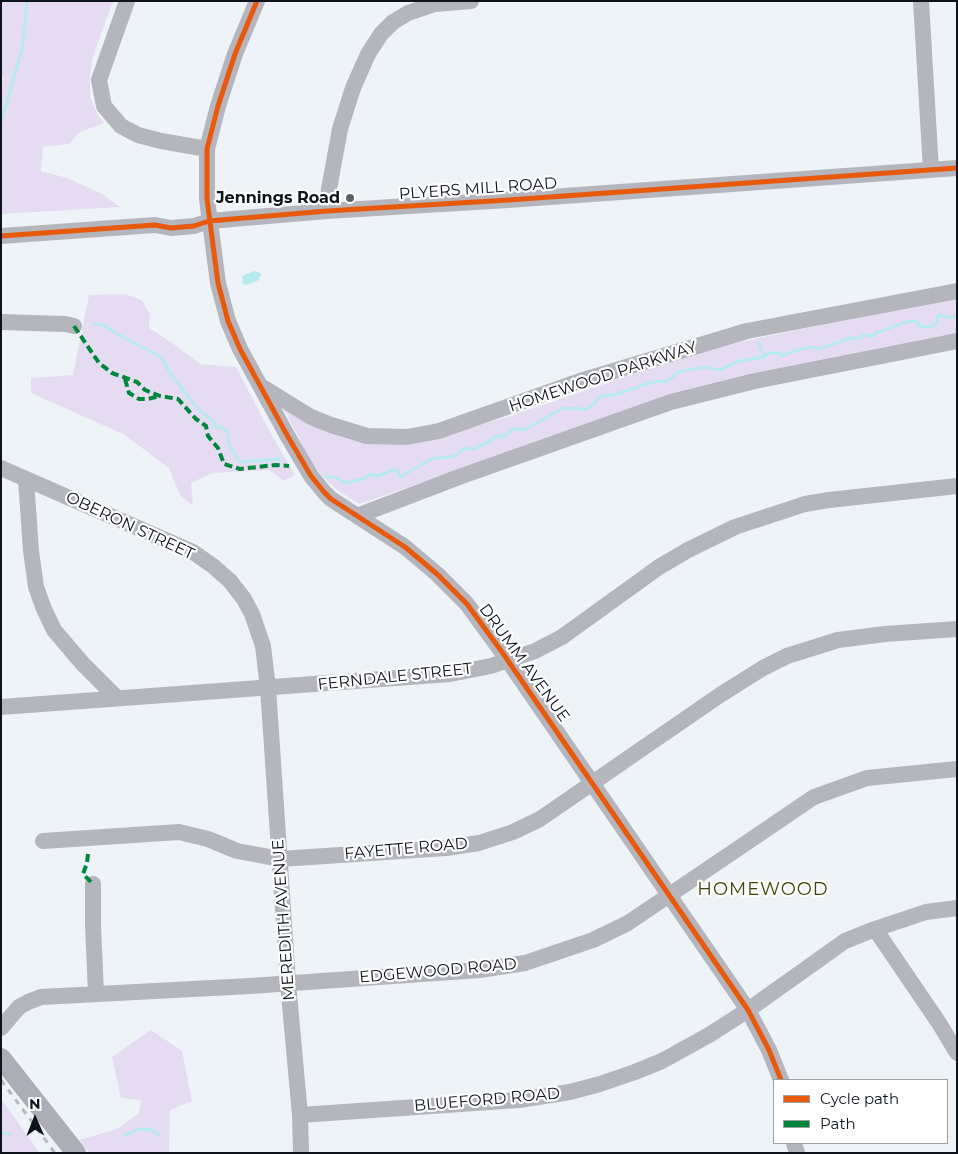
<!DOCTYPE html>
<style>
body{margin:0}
#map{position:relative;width:958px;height:1154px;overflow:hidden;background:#eef3f8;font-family:Montserrat,sans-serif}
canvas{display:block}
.frame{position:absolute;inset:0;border:2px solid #0d131a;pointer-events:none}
.legend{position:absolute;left:773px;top:1079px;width:175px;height:65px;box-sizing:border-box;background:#fefefe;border:1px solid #9ea0a3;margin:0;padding:6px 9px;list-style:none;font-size:15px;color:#0d131a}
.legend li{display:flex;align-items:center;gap:10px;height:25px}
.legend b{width:25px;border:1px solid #9ea0a3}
.north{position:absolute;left:10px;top:1094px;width:50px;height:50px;-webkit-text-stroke:4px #fefefe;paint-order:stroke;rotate:359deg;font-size:14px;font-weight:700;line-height:20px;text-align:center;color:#0d131a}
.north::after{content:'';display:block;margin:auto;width:18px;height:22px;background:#0d131a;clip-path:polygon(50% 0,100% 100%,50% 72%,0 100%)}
</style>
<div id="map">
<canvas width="958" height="1154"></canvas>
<div class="frame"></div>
<ul class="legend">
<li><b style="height:6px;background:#e8590c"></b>Cycle path</li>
<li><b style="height:6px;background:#00873e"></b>Path</li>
</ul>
<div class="north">N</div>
</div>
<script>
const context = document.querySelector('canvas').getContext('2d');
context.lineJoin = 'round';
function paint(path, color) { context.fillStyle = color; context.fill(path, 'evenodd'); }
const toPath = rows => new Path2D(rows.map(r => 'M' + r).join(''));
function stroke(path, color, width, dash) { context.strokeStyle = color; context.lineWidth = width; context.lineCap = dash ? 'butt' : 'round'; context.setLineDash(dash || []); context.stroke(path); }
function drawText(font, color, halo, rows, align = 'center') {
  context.font = font + ' Montserrat,sans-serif'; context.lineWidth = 4.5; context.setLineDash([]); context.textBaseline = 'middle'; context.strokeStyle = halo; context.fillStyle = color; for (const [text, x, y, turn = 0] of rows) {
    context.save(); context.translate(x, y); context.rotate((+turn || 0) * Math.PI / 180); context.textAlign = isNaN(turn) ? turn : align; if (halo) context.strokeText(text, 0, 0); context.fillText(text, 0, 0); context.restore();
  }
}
const green = toPath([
 [1,1,113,1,93,56,90,75,90,97,98,115,104,123,80,132,69,144,43,147,41,171,67,178,102,194,120,207,1,214,1,84,4,79,1,77],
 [125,294,142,300,150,315,149,328,171,342,200,364,236,367,271,434,295,475,284,481,269,470,212,473,191,483,193,506,180,495,169,468,123,434,31,393,31,378,73,375,89,295],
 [957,297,957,337,770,374,499,456,359,504,337,490,321,475,308,456,284,409,419,442,508,417,676,359,735,343],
 [151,1030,182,1051,192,1101,170,1110,169,1153,90,1153,79,1140,117,1129,139,1113,141,1100,121,1098,112,1057],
 [1,1099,40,1153,1,1153]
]);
const water = toPath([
 [254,271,259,272,262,276,259,277,259,280,247,285,243,284,242,276]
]);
const stream = toPath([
 [1,122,22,50,27,1],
 [95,324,104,325,116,333,161,357,170,373,198,409,214,422,216,428,222,427,228,432,229,445,240,462,279,459],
 [759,343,764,357],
 [326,477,335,477,346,483,366,478,371,474,378,476,396,469,399,472,399,475,401,477,431,459,455,456,462,450,469,448,475,449,480,445,484,445,496,436,500,437,507,434,513,429,524,430,564,408,587,409,594,404,601,396,614,395,652,382,667,381,679,372,705,367,719,370,740,361,764,357,769,353,779,353,782,356,794,351,811,347,820,349,851,338,859,338,864,335,874,336,877,332,883,331,892,327,907,322,917,321,920,326,924,327,934,326,937,323,937,317,939,315,951,318,957,315],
 [1,1133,10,1134],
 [126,1135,139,1129,152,1130,159,1135]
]);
const minor = toPath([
 [127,1,99,80,104,106,121,126,138,135,161,141,207,149],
 [257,1,235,54,218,106,207,149,207,199,218,283,228,321,240,349,287,435,311,476,324,492,331,499,405,547,437,574,467,604,502,652,748,1010,769,1050,781,1080],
 [921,1,931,170],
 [327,211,329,189,340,129,353,88,368,54,381,34,393,22,408,13,435,4,471,1],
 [1,236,155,225,171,228,194,226,209,221,327,211,508,200,957,168],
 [1,322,65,324,74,326],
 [264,388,311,417,331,425,367,436,407,437,439,431,580,381,747,331,957,291],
 [1,468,193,552,213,566,230,581,244,599,252,614,263,646,268,688,288,983,300,1115,301,1153],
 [26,479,31,551,36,587,44,609,54,630,82,663,117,698],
 [357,516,459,477,671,402,755,381,957,341],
 [1,707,450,674,491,666,535,651,562,637,659,567,688,550,735,527,805,504,829,500,957,486],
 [43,841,179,832,208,839,237,851,280,859,446,848,479,843,513,832,540,819,720,695,763,668,787,656,838,640,885,634,957,629],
 [93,884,93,925,96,994],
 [875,929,939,1023,957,1053],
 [1,1028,19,1007,28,1002,41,997,250,986,480,970,525,963,593,940,628,923,814,797,867,778,957,769],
 [300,1115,519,1100,570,1092,600,1084,635,1072,662,1061,709,1035,748,1010,845,941,875,929,926,912,957,908],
 [794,1143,797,1153]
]);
const major = toPath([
 [1,1058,76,1153]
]);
const rail = toPath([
 [1,1080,55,1153]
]);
const quiet = toPath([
 [74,326,99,363,112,373,137,382,145,390,160,396,178,399,196,419,206,426,208,436,218,448,224,464,240,469,275,465,289,466],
 [125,379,129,393,139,399,148,399,160,396],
 [88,854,87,863,83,874,93,884]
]);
const cycleway = toPath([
 [257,1,235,54,218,106,207,149,207,199,218,283,228,321,240,349,287,435,311,476,324,492,331,499,405,547,437,574,467,604,502,652,748,1010,769,1050,781,1080],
 [1,236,155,225,171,228,194,226,209,221,327,211,508,200,957,168]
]);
const markers = [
 [350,198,5,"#5c6168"]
];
const streetNames = [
 ["PLYERS MILL ROAD",478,189,-4],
 ["HOMEWOOD PARKWAY",603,377,-18],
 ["OBERON STREET",130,526,25],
 ["DRUMM AVENUE",524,663,54],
 ["FERNDALE STREET",395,677,-6],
 ["FAYETTE ROAD",406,849,-5],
 ["MEREDITH AVENUE",284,920,-94],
 ["EDGEWOOD ROAD",438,971,-5],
 ["BLUEFORD ROAD",487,1100,-5]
];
const poiNames = [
 ["Jennings Road",340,198]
];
const neighbourhoodNames = [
 ["HOMEWOOD",763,890]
];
paint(green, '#e6dcf1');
paint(water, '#b7eaee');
stroke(stream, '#b7eaee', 3);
stroke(minor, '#b5b6bd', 16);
stroke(major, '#adadb7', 20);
stroke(rail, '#b6b8bd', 3, [6, 6]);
stroke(quiet, '#00873e', 4, [8, 4]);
stroke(cycleway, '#e8590c', 5);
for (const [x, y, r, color] of markers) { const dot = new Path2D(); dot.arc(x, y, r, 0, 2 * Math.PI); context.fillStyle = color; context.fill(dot); stroke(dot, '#fefefe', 2); }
drawText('16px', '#0d131a', '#fefefe', streetNames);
drawText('bold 16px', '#0d131a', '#fefefe', poiNames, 'right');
context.letterSpacing = '1px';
drawText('18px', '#3e4303', '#fefefe', neighbourhoodNames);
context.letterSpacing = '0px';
</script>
